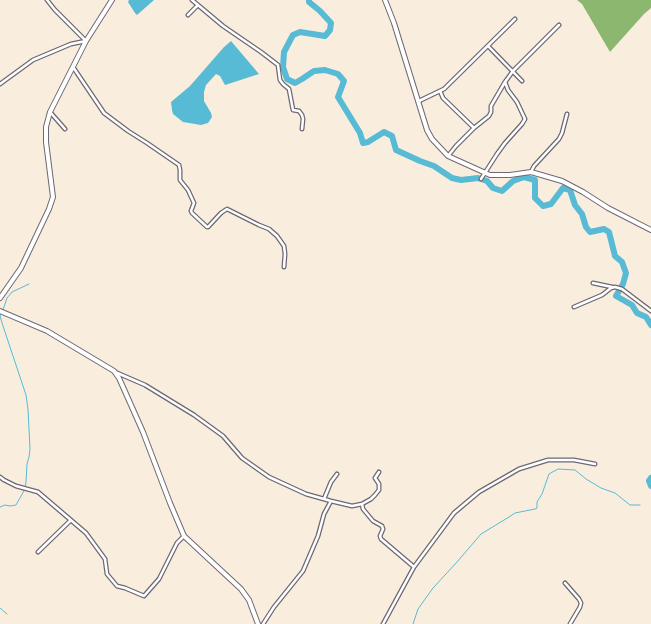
<!DOCTYPE html>
<style>
body{margin:0}
canvas{display:block;background:#f9edde}
</style>
<canvas width="651" height="624"></canvas>
<script>
const context = document.querySelector('canvas').getContext('2d');
context.lineJoin = 'round';
function paint(path, color) { context.fillStyle = color; context.fill(path, 'evenodd'); }
const toPath = rows => new Path2D(rows.map(r => 'M' + r).join(''));
function stroke(path, color, width, dash) { context.strokeStyle = color; context.lineWidth = width; context.lineCap = dash ? 'butt' : 'round'; context.setLineDash(dash || []); context.stroke(path); }
const forest = toPath([
 [577,0,651,0,651,8,644,14,610,52,582,4]
]);
const water = toPath([
 [129,0,154,0,137,15,135,13,128,2],
 [231,41,259,74,225,85,220,76,216,74,206,85,204,92,204,101,211,113,212,117,208,123,201,125,183,122,173,114,172,110,171,102,190,86,224,47]
]);
const stream = toPath([
 [3,310,7,298,12,292,29,284],
 [0,507,5,505,10,506,16,505,25,489,26,482,27,464,29,457,30,449,28,409,26,395,3,326,0,316,1,313],
 [0,608,7,614],
 [413,624,418,609,433,588,457,562,481,534,509,517,515,513,535,509,537,508,537,502,542,494,549,474,558,469,575,470,586,479,601,488,615,493,630,505,640,505]
]);
const river = toPath([
 [309,0,309,2,320,11,331,23,330,30,325,36,300,32,293,35,284,52,283,67,287,79,295,83,302,79,314,71,325,70,338,74,344,81,338,97,360,133,363,143,368,142,384,132,392,136,396,150,420,161,434,166,452,178,461,180,478,178,487,181,493,188,502,191,513,181,524,177,535,180,535,198,543,206,551,204,563,188,570,190,575,205,582,214,586,227,590,232,604,229,609,232,615,256,622,262,626,273,623,284,616,296,632,305,637,313,646,317,651,325],
 [651,478,649,481,651,486]
]);
const street = toPath([
 [47,0,55,10,86,41],
 [192,0,223,26,261,52,278,65,280,80,283,84,289,89,293,110,299,111,302,115,303,119,302,129],
 [188,15,198,5],
 [488,46,522,81],
 [73,67,104,113,128,131,147,143,179,165,180,170,180,180,188,190,194,203,191,211,192,213,207,227,208,227,221,213,227,209,259,225,269,229,277,236,284,246,285,254,284,267],
 [0,84,33,60,71,44,86,41],
 [440,91,443,98,474,128],
 [419,101,444,89,515,19],
 [50,112,65,129],
 [448,156,456,146,474,128,489,116,491,112,491,106,505,82],
 [531,172,534,166,559,139,562,133,567,114],
 [481,179,497,154,505,143,522,124,525,119,517,102,508,90,505,82,513,71,559,25],
 [593,283,612,287],
 [574,307,602,295,611,288,615,287,622,289,651,311],
 [115,372,145,385,194,415,223,436,242,458,269,477,306,494,331,501,352,506,362,504,371,499,375,495,379,490,379,484,375,478,379,472],
 [0,477,4,480,16,486,38,492,86,533,105,559,107,574,117,586,125,588,144,596,159,579,177,543,184,536],
 [324,499,331,482,337,474],
 [362,504,363,509,373,521,382,526,383,529,380,536,381,539,414,567],
 [38,552,71,520],
 [565,583,579,599,581,603,580,607,570,624],
 [263,624,274,607,303,571,318,536,324,514,331,501],
 [383,624,414,567,454,513,479,492,519,469,548,460,574,460,595,464]
]);
const secondary = toPath([
 [385,0,394,23,427,130,432,139,448,156,490,175,510,175,531,172,562,181,583,192,608,208,651,230],
 [0,298,21,268,49,209,53,197,46,142,46,127,50,112,86,41,112,0],
 [0,311,47,331,114,371,119,378,143,432,170,503,184,536,241,589,249,600,258,624]
]);
paint(forest, '#8cb76e');
paint(water, '#57bbd5');
stroke(stream, '#57bbd5', 1);
stroke(river, '#57bbd5', 6);
stroke(street, '#6d6974', 5);
stroke(secondary, '#6d6974', 6);
stroke(street, '#fff', 2.5);
stroke(secondary, '#fff', 4);
</script>
